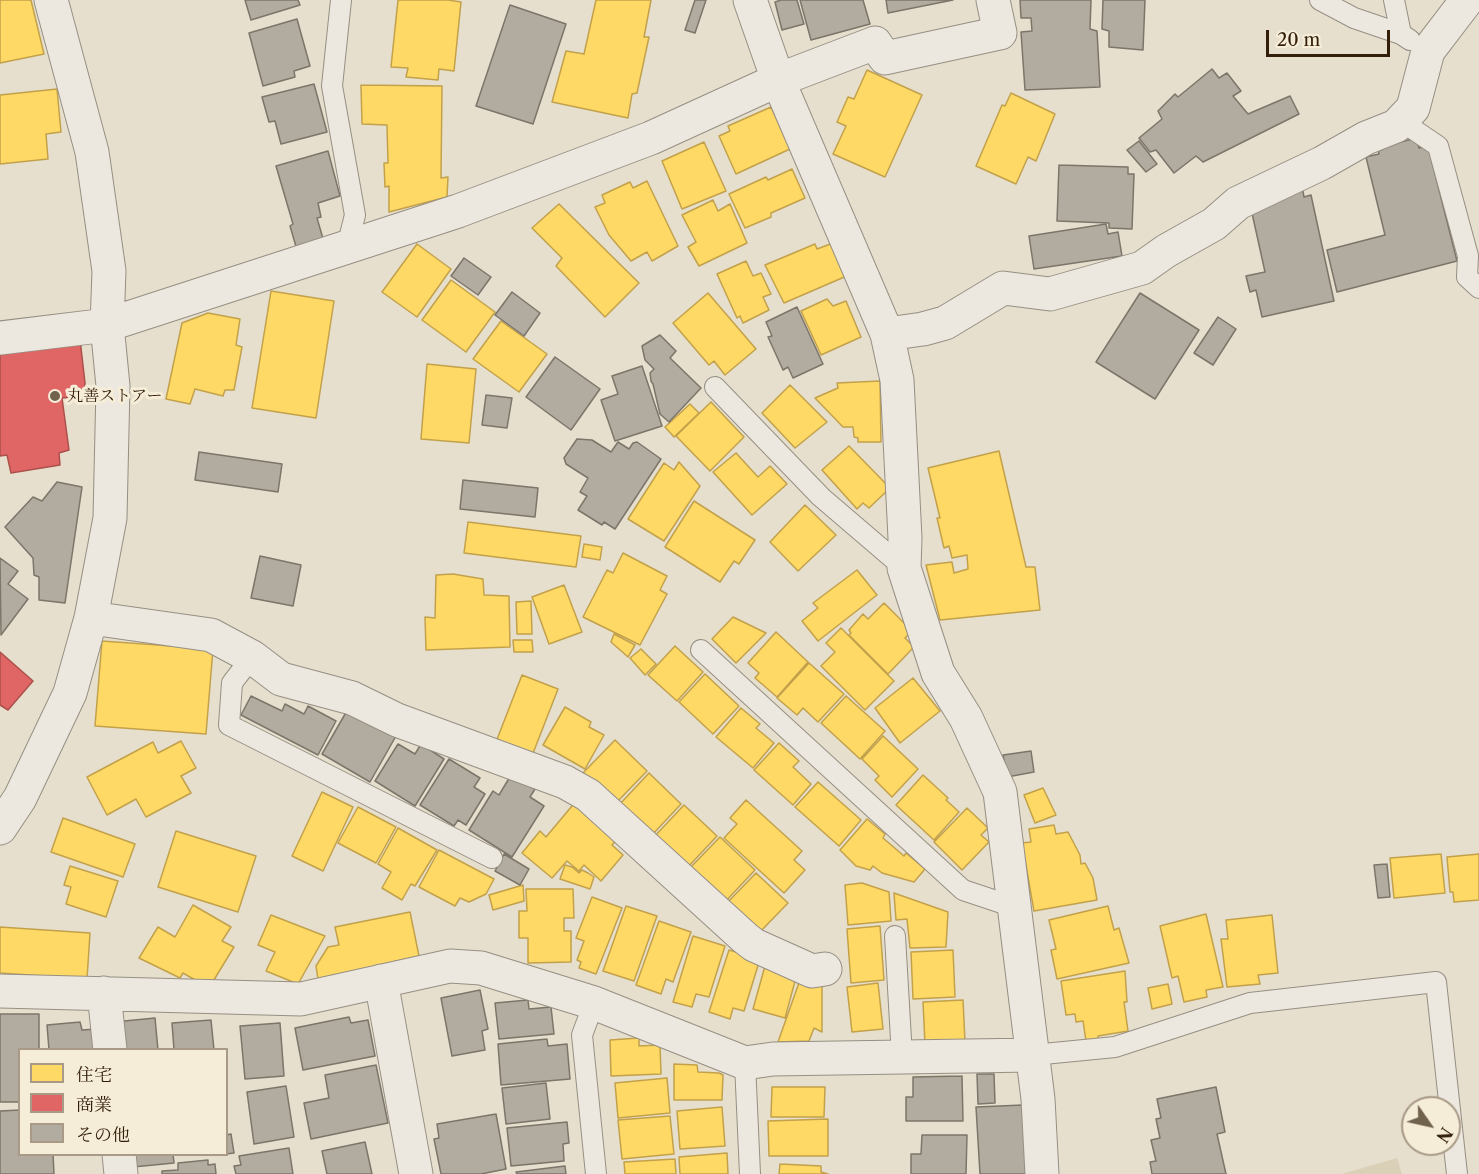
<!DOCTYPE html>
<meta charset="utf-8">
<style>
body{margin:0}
#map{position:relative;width:1479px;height:1174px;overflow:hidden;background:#e6dfce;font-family:"Libre Caslon Text","Noto Serif JP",serif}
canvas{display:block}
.legend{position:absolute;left:18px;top:1048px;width:210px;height:108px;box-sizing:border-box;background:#f6edd9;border:2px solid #a89a86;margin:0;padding:8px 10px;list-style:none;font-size:18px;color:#321e09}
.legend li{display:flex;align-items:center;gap:12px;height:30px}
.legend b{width:30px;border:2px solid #a89a86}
.north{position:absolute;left:1401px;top:1096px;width:60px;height:60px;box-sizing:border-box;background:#f6edd9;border:2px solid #a89a86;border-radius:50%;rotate:124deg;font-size:16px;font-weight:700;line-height:24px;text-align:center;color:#321e09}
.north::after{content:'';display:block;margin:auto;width:21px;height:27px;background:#71624e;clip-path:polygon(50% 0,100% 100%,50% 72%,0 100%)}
.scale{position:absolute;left:1266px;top:30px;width:124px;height:27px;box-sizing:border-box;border:3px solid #321e09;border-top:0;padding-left:8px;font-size:18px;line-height:21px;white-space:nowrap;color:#321e09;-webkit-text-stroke:4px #f6edd9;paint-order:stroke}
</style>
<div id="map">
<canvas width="1479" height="1174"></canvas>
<ul class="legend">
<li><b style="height:16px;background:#ffd966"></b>住宅</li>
<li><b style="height:16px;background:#e06666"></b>商業</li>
<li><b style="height:16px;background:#b2ab9f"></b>その他</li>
</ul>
<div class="north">N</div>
<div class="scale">20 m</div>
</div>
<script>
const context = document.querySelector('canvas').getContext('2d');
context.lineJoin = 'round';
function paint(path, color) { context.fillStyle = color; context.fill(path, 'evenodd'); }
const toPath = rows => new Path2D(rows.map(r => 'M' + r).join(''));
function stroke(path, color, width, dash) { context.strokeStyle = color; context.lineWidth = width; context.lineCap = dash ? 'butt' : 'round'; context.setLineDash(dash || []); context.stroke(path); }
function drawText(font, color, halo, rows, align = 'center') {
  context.font = font + ' "Libre Caslon Text","Noto Serif JP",serif'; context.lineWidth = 6; context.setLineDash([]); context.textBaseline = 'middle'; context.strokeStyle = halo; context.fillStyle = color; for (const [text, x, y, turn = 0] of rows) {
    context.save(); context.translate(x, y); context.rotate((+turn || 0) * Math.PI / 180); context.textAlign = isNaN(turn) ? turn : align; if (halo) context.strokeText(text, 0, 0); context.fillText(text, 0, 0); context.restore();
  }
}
const green = toPath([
 [1397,1158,1402,1174,1342,1174]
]);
const homes = toPath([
 [0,0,31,0,44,54,0,63,0,0],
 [398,0,448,0,461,2,454,71,439,69,438,80,406,77,408,68,391,67,398,0],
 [596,0,651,0,644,37,649,37,637,93,632,94,628,118,552,102,566,51,584,54,596,0],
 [867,70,922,95,885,177,833,154,846,126,837,122,848,97,854,99,867,70],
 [361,85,442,86,441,178,448,177,447,197,389,212,389,186,385,187,384,163,388,163,387,125,362,124,361,85],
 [57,89,61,132,46,134,48,159,0,164,0,95,57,89],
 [1011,93,1055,114,1036,161,1028,157,1016,184,976,166,1002,105,1005,106,1011,93],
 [771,107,790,149,736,174,719,136,730,131,728,126,771,107],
 [704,142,726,191,682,209,662,161,704,142],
 [792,169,805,198,771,213,771,217,745,228,729,194,766,177,768,180,792,169],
 [647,181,678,246,652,261,647,252,631,261,609,235,595,207,605,203,602,195,630,182,633,188,647,181],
 [713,200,718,211,730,204,747,243,699,266,688,247,696,242,682,215,713,200],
 [559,204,639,283,605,317,556,266,562,258,532,228,559,204],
 [833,243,849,275,784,303,765,265,815,244,817,249,833,243],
 [417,244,451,269,417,317,382,292,417,244],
 [746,261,753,276,761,273,771,294,763,297,769,310,743,323,740,316,737,318,717,274,746,261],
 [451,280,495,312,466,352,422,320,451,280],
 [271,291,334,301,316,418,252,408,271,291],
 [708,293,756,349,725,375,714,361,709,365,673,323,708,293],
 [827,299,833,306,846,301,861,337,821,355,801,311,827,299],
 [208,313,240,319,236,345,242,347,234,390,225,390,223,396,195,389,190,404,166,399,182,323,208,313],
 [501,321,547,354,519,392,473,359,501,321],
 [427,364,476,369,469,443,421,439,427,364],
 [880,381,881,442,858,442,858,438,854,437,853,427,843,427,815,398,838,388,837,383,880,381],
 [790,385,827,422,795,448,762,413,790,385],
 [711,402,744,437,710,471,676,436,711,402],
 [690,404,699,413,674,437,665,427,690,404],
 [849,446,890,488,869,508,863,503,857,509,822,470,849,446],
 [999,451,1026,567,1035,567,1040,610,940,620,926,565,952,562,954,573,968,569,967,555,952,558,949,546,944,548,937,518,940,518,928,468,999,451],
 [736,453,758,477,770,466,787,484,752,515,713,472,736,453],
 [679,462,700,486,664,541,628,519,664,463,674,470,679,462],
 [694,501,755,540,739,564,734,561,720,582,665,547,694,501],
 [805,505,836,535,798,571,770,542,805,505],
 [468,522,581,536,576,567,464,553,468,522],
 [584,544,602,547,600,560,582,557,584,544],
 [623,553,667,576,660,590,667,594,640,645,583,617,607,570,613,573,623,553],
 [857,570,877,595,818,641,802,621,818,608,813,603,857,570],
 [453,574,483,579,484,595,509,596,510,647,426,650,425,617,435,618,436,575,453,574],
 [564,585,582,632,549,644,532,597,564,585],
 [531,601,532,634,517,634,516,602,531,601],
 [884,603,912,631,905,638,914,647,888,674,849,635,851,633,849,630,863,614,868,619,884,603],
 [733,617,766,633,736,663,712,639,733,617],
 [841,628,894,681,865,710,821,666,835,652,826,643,841,628],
 [776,632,808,662,777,697,755,678,759,673,748,663,776,632],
 [614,634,635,645,628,657,611,642,614,634],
 [513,640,532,640,533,652,514,652,513,640],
 [102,641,213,649,206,734,95,726,102,641],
 [675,646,703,672,677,701,648,675,675,646],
 [641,649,656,664,645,675,630,658,641,649],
 [809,663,844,694,818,722,803,708,797,715,777,698,809,663],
 [705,674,739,706,713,734,679,702,705,674],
 [522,675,558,689,530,761,494,747,522,675],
 [913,678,940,711,900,743,875,708,913,678],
 [846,696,885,731,860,759,821,723,846,696],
 [565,707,591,722,589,727,604,735,585,769,543,745,565,707],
 [741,708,760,724,756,728,774,743,753,768,716,737,741,708],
 [883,736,918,769,892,797,875,780,879,776,862,759,883,736],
 [615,740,647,771,615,804,583,773,615,740],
 [181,741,196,768,181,776,191,793,146,817,136,799,107,815,87,777,153,742,158,753,181,741],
 [779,743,799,761,793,767,811,784,793,805,754,770,779,743],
 [649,773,681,804,652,835,619,805,649,773],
 [923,775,948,798,946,800,959,812,934,840,896,805,923,775],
 [818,782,861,820,839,846,795,807,818,782],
 [1043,788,1056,815,1035,823,1024,795,1043,788],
 [322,792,353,807,323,871,292,856,322,792],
 [577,800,620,836,612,845,623,855,601,881,584,865,579,871,567,861,552,878,522,853,540,831,546,837,577,800],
 [746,800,802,851,794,860,805,870,784,893,724,838,737,824,730,818,746,800],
 [684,805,717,836,687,868,654,837,684,805],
 [358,807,396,827,376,863,338,843,358,807],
 [967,808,988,828,981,835,989,842,962,870,934,842,967,808],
 [63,818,135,844,123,877,51,852,63,818],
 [867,819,885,834,883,838,904,856,906,853,925,869,914,882,882,873,873,866,870,870,856,866,840,850,867,819],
 [1054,825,1056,834,1068,832,1080,855,1081,864,1085,863,1093,878,1097,900,1034,911,1022,843,1031,842,1029,829,1054,825],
 [398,828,437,850,415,886,411,884,402,900,382,888,391,872,378,864,398,828],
 [176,831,256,856,238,912,158,887,176,831],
 [720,837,755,870,724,903,689,869,720,837],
 [439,850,494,879,486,894,469,902,460,898,455,906,419,887,439,850],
 [1441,854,1445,893,1394,898,1390,858,1441,854],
 [1479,854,1479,900,1454,902,1453,892,1450,892,1447,857,1479,854],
 [565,865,572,867,579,873,582,870,588,873,594,877,590,889,560,879,565,865],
 [70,866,118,881,106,917,66,904,71,887,64,885,70,866],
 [756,873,788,903,758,934,726,904,756,873],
 [862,883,889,892,891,921,848,925,845,885,862,883],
 [523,885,524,901,493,910,489,895,523,885],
 [526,889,573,889,574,918,564,918,564,931,571,931,571,962,528,963,528,938,519,938,519,911,527,911,526,889],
 [894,893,948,912,946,947,910,948,907,919,896,920,894,893],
 [592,897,622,908,596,974,579,968,581,962,577,960,584,941,576,938,592,897],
 [193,905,231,927,222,941,234,947,209,988,183,973,180,978,139,958,158,927,175,937,193,905],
 [626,906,657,916,634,981,603,971,626,906],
 [1108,906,1114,930,1119,928,1129,963,1057,979,1051,950,1056,949,1049,920,1108,906],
 [410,912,419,956,318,979,316,966,328,947,339,945,335,927,410,912],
 [1206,914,1223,987,1206,990,1207,997,1184,1002,1178,976,1172,978,1160,926,1206,914],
 [271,915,325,936,298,984,266,971,275,952,258,945,271,915],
 [1272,915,1278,973,1258,975,1260,984,1227,987,1221,939,1228,939,1226,920,1272,915],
 [659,921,691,932,673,982,666,979,661,994,636,985,659,921],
 [880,926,884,980,851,983,847,929,880,926],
 [0,927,90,933,87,979,0,973,0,927],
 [693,936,725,946,709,997,696,994,692,1007,673,1002,693,936],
 [729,950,760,959,744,1011,733,1008,730,1019,709,1012,729,950],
 [953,950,955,997,913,999,911,952,953,950],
 [765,966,797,974,785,1018,753,1009,765,966],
 [1125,971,1127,1002,1124,1002,1128,1031,1098,1036,1098,1039,1086,1041,1083,1021,1076,1022,1075,1014,1066,1015,1061,981,1125,971],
 [801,977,822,984,822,1032,814,1028,809,1041,778,1042,801,977],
 [878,983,883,1029,852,1032,847,987,878,983],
 [1168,984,1172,1004,1152,1009,1148,988,1168,984],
 [963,1000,965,1042,925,1044,923,1002,963,1000],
 [639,1038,639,1046,660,1045,661,1074,611,1076,610,1040,639,1038],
 [674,1064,697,1065,698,1072,719,1073,723,1075,722,1100,674,1100,674,1064],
 [667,1078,670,1113,618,1118,615,1083,667,1078],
 [772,1087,825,1087,824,1117,771,1117,772,1087],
 [722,1107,725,1146,680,1149,677,1111,722,1107],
 [670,1116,674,1154,622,1159,618,1120,670,1116],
 [828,1119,828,1156,769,1156,768,1121,828,1119],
 [727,1153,728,1174,680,1174,679,1157,727,1153],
 [675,1159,676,1174,625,1174,624,1162,675,1159],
 [780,1164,821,1166,821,1172,828,1174,779,1174,780,1164]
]);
const shops = toPath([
 [80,339,85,383,84,396,62,398,69,450,59,453,60,465,11,473,7,455,0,456,0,355,80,339],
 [0,652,33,681,8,710,0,705,0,652]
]);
const building = toPath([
 [245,0,298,0,300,5,251,20,245,0],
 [695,0,706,0,695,33,685,30,695,0],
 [781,0,797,0,804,24,782,30,775,2,781,0],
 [800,0,863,0,870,24,811,40,800,0],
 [886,0,953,0,888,13,886,0],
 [1020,0,1091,0,1090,29,1097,31,1100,87,1025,90,1021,32,1032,31,1031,18,1021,18,1020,0],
 [1103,0,1145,0,1143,50,1109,47,1109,31,1102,29,1103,0],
 [510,5,566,24,533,124,476,106,510,5],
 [297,19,310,66,294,71,295,77,263,86,249,33,297,19],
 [1212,69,1219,78,1227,73,1241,91,1233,96,1248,114,1290,96,1299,114,1203,162,1196,156,1174,173,1156,150,1150,152,1139,138,1162,119,1158,111,1175,94,1178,97,1212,69],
 [314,84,327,132,281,144,275,121,269,122,262,97,314,84],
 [1416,138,1419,148,1428,146,1457,261,1337,292,1327,250,1385,235,1366,157,1379,154,1377,144,1397,143,1416,138],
 [1139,141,1157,164,1146,172,1127,150,1139,141],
 [328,151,340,196,318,203,321,217,317,218,324,242,297,250,290,226,293,224,276,166,328,151],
 [1059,165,1128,167,1128,174,1134,174,1132,229,1109,228,1109,223,1057,221,1059,165],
 [1302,186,1304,197,1311,195,1334,301,1262,317,1256,290,1250,292,1246,276,1265,272,1250,204,1302,186],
 [1106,224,1108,234,1118,232,1122,256,1034,269,1029,236,1106,224],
 [464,258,491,277,478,295,451,276,464,258],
 [512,292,540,313,524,336,495,315,512,292],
 [1140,293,1199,330,1155,399,1096,362,1140,293],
 [797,307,823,364,793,378,788,367,783,370,768,337,772,336,766,322,797,307],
 [1218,317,1236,329,1213,365,1194,353,1218,317],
 [660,335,676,351,670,358,701,388,669,422,660,414,653,384,651,381,650,373,654,369,645,360,642,346,660,335],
 [555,357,600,389,571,430,526,397,555,357],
 [642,366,662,426,615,441,601,400,618,394,612,376,642,366],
 [486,395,512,398,507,428,482,425,486,395],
 [577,439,592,440,611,452,618,442,629,449,633,443,637,442,661,459,615,529,604,522,602,525,578,510,587,496,580,492,588,478,566,464,564,458,577,439],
 [199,452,282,464,278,492,195,480,199,452],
 [463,480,538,488,535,517,460,509,463,480],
 [57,482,82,487,65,603,39,600,39,577,34,575,33,558,5,527,33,497,42,501,57,482],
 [260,556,301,565,293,606,251,598,260,556],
 [0,558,18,571,8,584,28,599,1,635,0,558],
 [251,696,282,711,285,704,304,714,308,706,336,721,318,755,241,715,251,696],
 [348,709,396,736,370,782,322,754,348,709],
 [398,744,415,754,421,744,444,759,415,806,375,781,398,744],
 [1031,751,1034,772,1007,777,1003,755,1031,751],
 [449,759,480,778,474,787,485,794,466,825,458,820,454,826,420,805,449,759],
 [511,775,535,789,530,797,544,806,512,857,469,830,493,791,499,795,511,775],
 [504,854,529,869,520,885,495,871,504,854],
 [1387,864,1390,897,1378,898,1374,865,1387,864],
 [480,990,488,1029,482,1031,485,1050,452,1056,441,998,480,990],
 [528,1000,529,1009,551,1007,554,1034,499,1039,495,1003,528,1000],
 [0,1014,39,1014,39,1050,20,1050,20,1102,0,1102,0,1014],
 [349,1017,351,1023,368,1020,375,1056,303,1070,295,1028,349,1017],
 [155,1018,158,1050,116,1050,114,1022,155,1018],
 [211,1020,214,1050,174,1050,172,1023,211,1020],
 [80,1022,82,1030,96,1029,98,1050,49,1050,47,1025,80,1022],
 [280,1023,284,1076,245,1079,240,1026,280,1023],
 [547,1039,548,1046,567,1044,570,1079,501,1085,498,1044,547,1039],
 [376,1065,388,1123,311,1139,304,1103,329,1098,325,1075,376,1065],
 [977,1074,994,1074,995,1103,978,1104,977,1074],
 [962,1076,963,1121,906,1121,906,1097,913,1097,913,1077,962,1076],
 [546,1083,550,1119,506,1124,502,1088,546,1083],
 [286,1086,294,1137,254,1144,247,1092,286,1086],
 [1216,1087,1225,1132,1217,1134,1226,1174,1152,1174,1150,1162,1156,1161,1151,1140,1160,1138,1156,1119,1161,1118,1157,1099,1216,1087],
 [1023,1105,1026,1174,980,1174,976,1107,1023,1105],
 [20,1110,20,1154,53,1154,54,1174,0,1174,0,1111,20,1110],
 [496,1114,506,1169,481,1174,441,1174,434,1139,439,1138,437,1124,496,1114],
 [567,1122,569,1143,563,1144,564,1161,511,1166,507,1128,567,1122],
 [231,1134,234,1153,226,1154,226,1135,231,1134],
 [922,1135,967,1135,966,1174,911,1174,911,1154,921,1154,922,1135],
 [365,1142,372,1174,327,1174,322,1151,365,1142],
 [289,1148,293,1174,236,1174,234,1166,241,1165,239,1156,289,1148],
 [132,1154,173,1154,174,1163,133,1167,132,1154],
 [208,1160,208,1165,215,1164,216,1174,162,1174,162,1171,178,1170,178,1163,208,1160],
 [565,1166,566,1174,517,1174,516,1172,565,1166]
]);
const service = toPath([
 [341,0,332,86,355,215,347,247],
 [1320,0,1354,18,1401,34],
 [1394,0,1401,34,1410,40],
 [1401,121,1438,146,1468,256,1467,277,1479,288],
 [715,387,821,497,904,568],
 [701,650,963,890,1014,907],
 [252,657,232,683,229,725,492,858],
 [895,936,902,1057],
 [594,1003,582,1035,596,1174],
 [1033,1055,1115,1047,1250,1003,1436,982,1457,1174],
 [745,1063,750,1174]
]);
const minor = toPath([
 [750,0,778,80,887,334,897,380,905,538,904,568,938,673,966,718,1000,792,1038,1099,1042,1174],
 [887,334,923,329,945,323,1003,288,1050,294,1142,268,1166,251,1214,224,1238,203,1322,163,1366,138,1396,126,1413,108,1428,51,1467,0],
 [0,338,107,325,458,211,651,138,778,80,875,43,885,58,1000,33,993,0],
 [91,618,211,635,252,657,281,679,352,698,397,720,565,782,588,795,745,938,754,945,812,971,825,969],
 [0,828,20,798,70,693,91,618,110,518,113,386,107,325,109,271,92,152,51,0],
 [381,981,416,1174],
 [0,991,301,999,450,966,481,968,594,1003,745,1063,773,1059,1033,1055],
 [104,993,110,1050],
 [119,1154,121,1174]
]);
const markers = [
 [55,396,6,"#71624e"]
];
const poiNames = [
 ["丸善ストアー",67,396]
];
paint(green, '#dacfb7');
paint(homes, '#ffd966');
stroke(homes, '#c2a14a', 1.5);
paint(shops, '#e06666');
stroke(shops, '#ac504a', 1.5);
paint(building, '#b2ab9f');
stroke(building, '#7c7569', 1.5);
stroke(service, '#968f83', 22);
stroke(minor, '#968f83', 35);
stroke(service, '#ece8df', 20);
stroke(minor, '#ece8df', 33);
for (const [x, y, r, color] of markers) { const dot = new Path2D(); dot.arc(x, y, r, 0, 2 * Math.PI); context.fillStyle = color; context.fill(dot); stroke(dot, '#f6edd9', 2); }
drawText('16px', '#321e09', '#f6edd9', poiNames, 'left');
</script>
